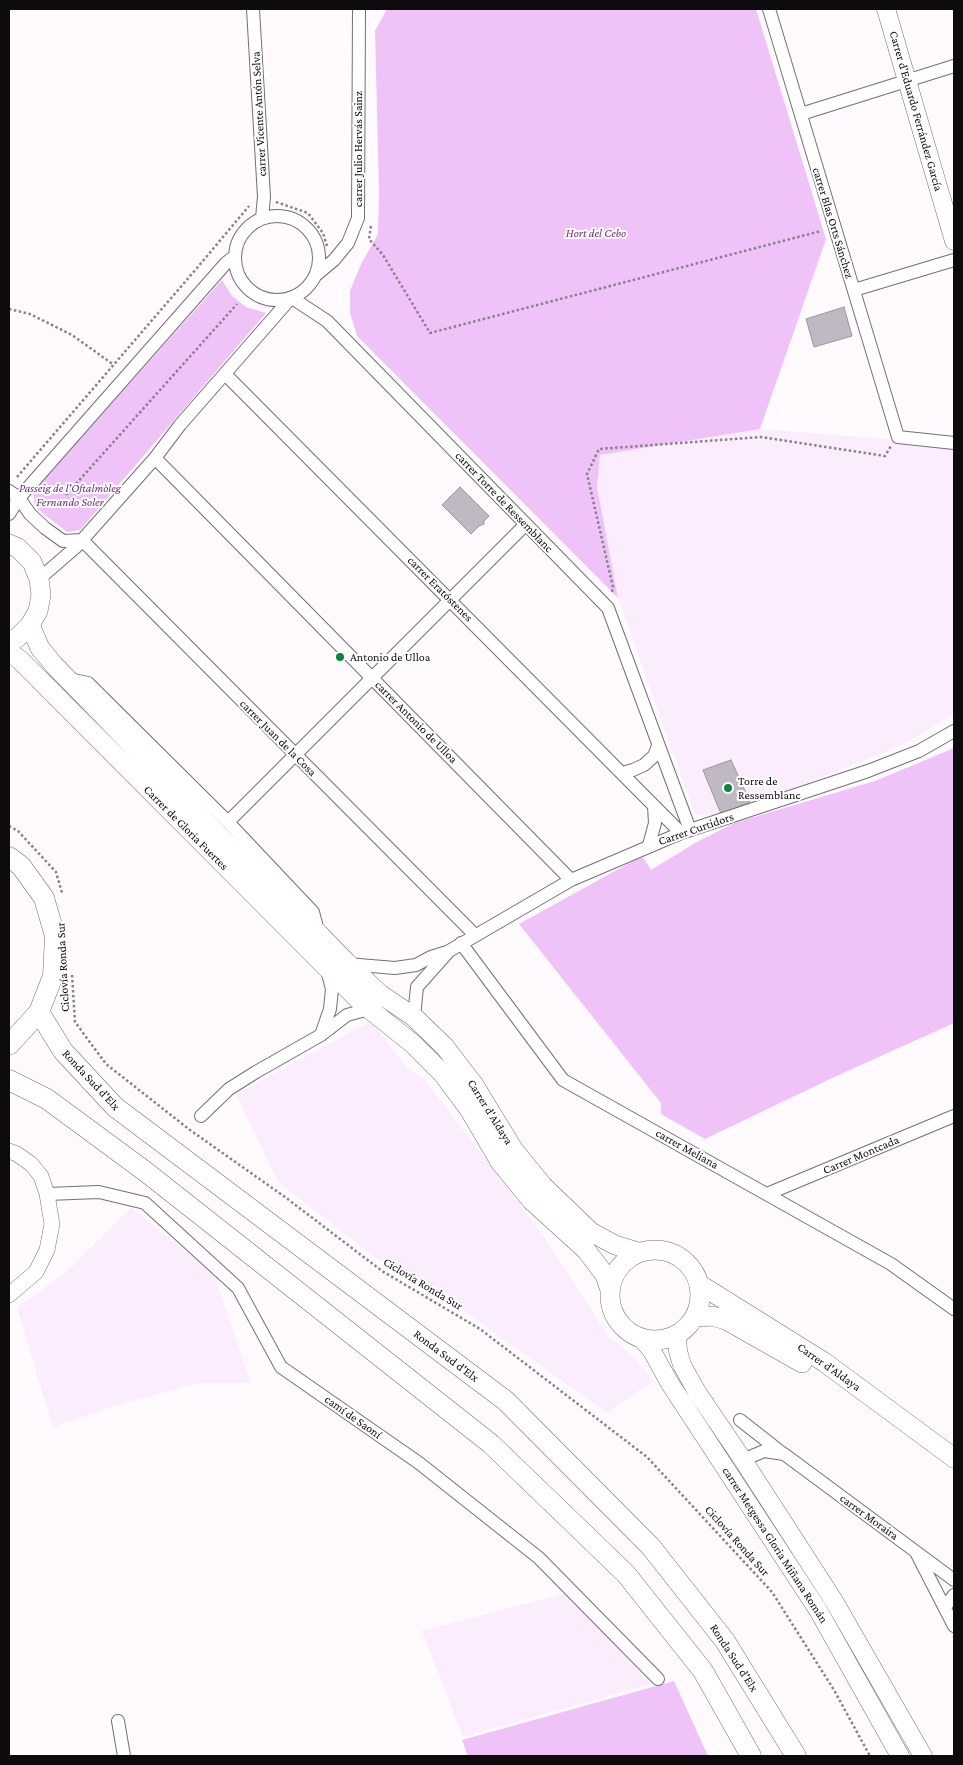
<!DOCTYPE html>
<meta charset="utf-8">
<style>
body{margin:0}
#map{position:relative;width:963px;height:1765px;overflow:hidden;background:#fefafe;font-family:"Crimson Pro",serif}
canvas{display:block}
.frame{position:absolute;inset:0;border:10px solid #0e0b0e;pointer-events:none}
</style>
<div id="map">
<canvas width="963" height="1765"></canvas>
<div class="frame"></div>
</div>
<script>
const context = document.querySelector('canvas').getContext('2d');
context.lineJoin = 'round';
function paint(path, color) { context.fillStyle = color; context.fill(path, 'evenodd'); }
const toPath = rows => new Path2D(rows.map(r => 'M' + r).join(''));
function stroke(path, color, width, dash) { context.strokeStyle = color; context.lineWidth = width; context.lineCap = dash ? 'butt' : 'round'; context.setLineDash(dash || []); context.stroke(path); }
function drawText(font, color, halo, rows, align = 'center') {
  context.font = font + ' "Crimson Pro",serif'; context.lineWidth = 4; context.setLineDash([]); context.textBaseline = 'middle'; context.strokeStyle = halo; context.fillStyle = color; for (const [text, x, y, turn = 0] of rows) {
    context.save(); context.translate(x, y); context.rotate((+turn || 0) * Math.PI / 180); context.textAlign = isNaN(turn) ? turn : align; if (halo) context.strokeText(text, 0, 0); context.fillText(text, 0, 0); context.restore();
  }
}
const built = toPath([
 [760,429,888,439,954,447,954,714,903,745,721,817,695,814,618,598,597,487,600,455],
 [371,1021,406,1067,424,1079,483,1156,547,1241,607,1335,635,1358,653,1381,607,1413,439,1293,376,1258,278,1182,236,1094],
 [131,1208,213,1273,251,1383,198,1383,111,1407,53,1427,17,1307,63,1275],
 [567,1593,651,1684,463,1737,422,1631]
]);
const green = toPath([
 [387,9,756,9,826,239,760,429,600,455,597,487,618,598,357,336,350,313,350,291,361,264,378,234,379,190,375,31],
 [222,280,232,296,246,307,266,313,80,530,67,532,35,507,33,491],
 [954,748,954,1023,830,1079,705,1139,661,1114,661,1103,519,924,633,861,643,857,651,870,695,843,734,823,875,781],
 [674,1681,708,1756,468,1756,462,1740]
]);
const building = toPath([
 [844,307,852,336,814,347,806,319,844,307],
 [460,487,489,516,484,521,484,524,479,526,471,534,442,505,460,487],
 [731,760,750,802,721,814,703,770,731,760]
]);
const path = toPath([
 [276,202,308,213,323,233,327,246],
 [371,226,369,239,383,255,430,333,821,231],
 [9,309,30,314,72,335,114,365],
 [17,477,197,268,249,206],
 [66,495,237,304],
 [612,592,613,587,587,474,599,449,761,437,885,456,891,446],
 [9,826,18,831,56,872,62,893],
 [72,975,75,1022,106,1064,190,1130,285,1197,382,1271,480,1329,647,1457,772,1592,834,1690,870,1756]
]);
const minor = toPath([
 [253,9,264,197,262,218],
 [769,9,898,437,954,443],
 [801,114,954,66],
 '235 258a42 42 0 1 1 84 0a42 42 0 1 1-84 0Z',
 [316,275,334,260,348,243,358,218,359,9],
 [854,290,954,260],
 [292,298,327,321,608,608,690,830],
 [225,374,681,833],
 [155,458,571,880],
 [9,491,19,498,30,514,45,528,63,541,82,540],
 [9,514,19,498,226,263,235,256],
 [82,540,475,935],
 [39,579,76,547,155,458,180,425,290,299],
 [68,679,88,683,228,822,313,912,318,931],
 [622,773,633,770,644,765,654,756,658,746],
 [228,822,526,524],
 [649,845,655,823,654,806],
 [461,943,563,1080,891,1264,954,1309],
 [347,964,395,968,416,965,431,957,447,952],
 [414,1017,417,987,449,951,571,880,681,833,868,771,919,751,954,731],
 [321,1035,330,1009,332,989,327,970],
 [201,1116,229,1089,256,1072,321,1035,347,1015,369,1009],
 [47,1194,99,1192,145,1203,238,1288,281,1367,419,1463,539,1558,658,1679],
 [767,1194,954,1116],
 [740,1420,782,1453],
 [743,1460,764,1451,784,1454,954,1580],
 [917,1554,954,1626],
 [945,1607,954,1595],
 [118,1721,124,1756]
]);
const tertiary = toPath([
 [9,1151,17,1154,31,1164,41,1176,47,1194,52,1224,47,1250,36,1272,9,1295]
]);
const secondary = toPath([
 [886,9,954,241],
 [677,1335,678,1351,682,1365,697,1392,743,1460,834,1601,923,1756],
 [642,1339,652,1351,669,1382,818,1610,900,1756]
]);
const primary = toPath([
 [9,544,18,548,32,562,39,579,41,595,38,611,30,625,17,638,9,641],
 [30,625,40,648,54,665,219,835,319,934,347,963,380,994,414,1017,445,1047,474,1085,513,1149,543,1186,591,1232,615,1245,638,1252],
 [9,652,20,660,363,1004,413,1044,443,1074,469,1109,500,1162,531,1200,586,1250,605,1275,610,1290],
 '610 1295a45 45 0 1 1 90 0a45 45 0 1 1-90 0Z',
 [699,1284,824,1362,954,1458],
 [695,1317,712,1316,726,1320,802,1363]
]);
const trunk = toPath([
 [9,857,21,866,44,898,55,936,53,976,39,1012,9,1045],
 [39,1012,63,1051,115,1107,506,1401,651,1547,725,1641,796,1756],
 [9,1080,47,1099,146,1172,491,1444,626,1574,703,1671,751,1756]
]);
const markers = [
 [340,657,5,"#0a843e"],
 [728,788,5,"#0a843e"]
];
const streetNames = [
 ["Carrer d'Eduardo Ferrández García",916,111,74],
 ["carrer Vicente Antón Selva",259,114,-93],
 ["carrer Julio Hervás Sainz",358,149,-90],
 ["carrer Blas Orts Sánchez",833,223,73],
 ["carrer Torre de Ressemblanc",504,502,46],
 ["carrer Eratóstenes",440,589,45],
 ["carrer Antonio de Ulloa",416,722,45],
 ["carrer Juan de la Cosa",278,738,45],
 ["Carrer de Gloria Fuertes",186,828,45],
 ["Carrer Curtidors",696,829,-19],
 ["Ciclovía Ronda Sur",63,967,-93],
 ["Ronda Sud d'Elx",91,1080,47],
 ["Carrer d'Aldaya",490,1112,58],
 ["carrer Meliana",687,1149,29],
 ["Carrer Montcada",861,1155,-23],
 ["Ciclovía Ronda Sur",423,1284,31],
 ["Ronda Sud d'Elx",446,1356,37],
 ["Carrer d'Aldaya",829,1367,35],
 ["camí de Saoní",353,1417,35],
 ["carrer Moraira",869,1517,36],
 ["Ciclovía Ronda Sur",737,1541,48],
 ["carrer Metgessa Gloria Miñana Román",775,1545,57],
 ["Ronda Sud d'Elx",734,1658,57]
];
const parkNames = [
 ["Hort del Cebo",596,233],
 ["Passeig de l'Oftalmòleg",70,488],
 ["Fernando Soler",70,502]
];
const poiNames = [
 ["Antonio de Ulloa",350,657],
 ["Torre de",738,781],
 ["Ressemblanc",738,795]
];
paint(built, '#fbedfe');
paint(green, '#f0c3f8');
paint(building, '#c0b8c2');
stroke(building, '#9d959e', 1);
stroke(minor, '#766e77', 14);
stroke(tertiary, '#766e77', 16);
stroke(secondary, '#766e77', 19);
stroke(primary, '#766e77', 20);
stroke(trunk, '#766e77', 21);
stroke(path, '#868286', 2.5, [2.5, 2.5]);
stroke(minor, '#fff', 12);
stroke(tertiary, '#fff', 15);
stroke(secondary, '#fff', 18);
stroke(primary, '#fff', 19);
stroke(trunk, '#fff', 20);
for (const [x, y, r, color] of markers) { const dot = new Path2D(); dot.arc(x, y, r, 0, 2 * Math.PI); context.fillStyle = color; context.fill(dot); stroke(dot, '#fff', 2); }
drawText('12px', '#0e0b0e', '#fff', streetNames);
drawText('italic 12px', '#732a80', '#fff', parkNames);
drawText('12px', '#0e0b0e', '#fff', poiNames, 'left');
</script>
